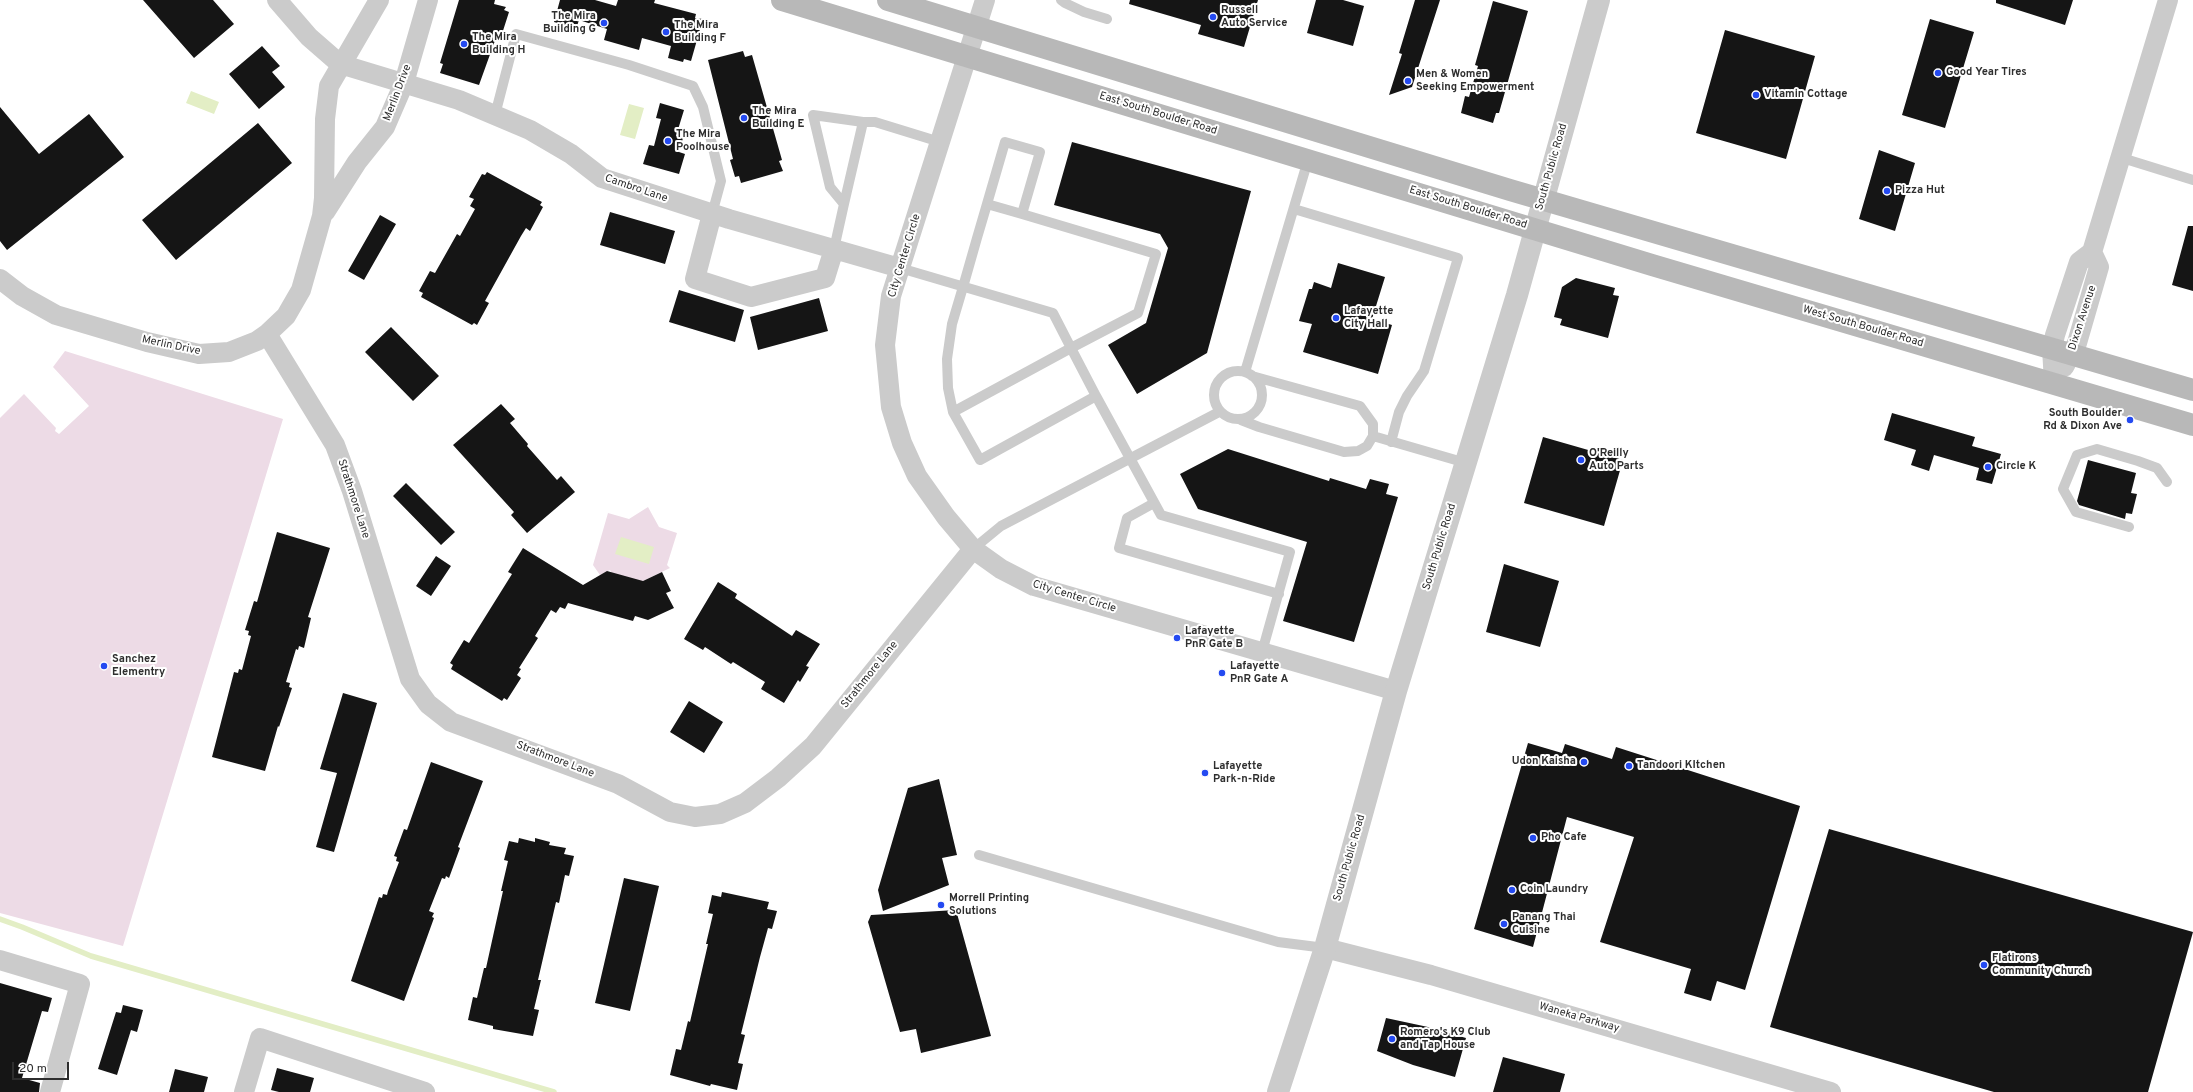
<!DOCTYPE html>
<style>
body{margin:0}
#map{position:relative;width:2193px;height:1092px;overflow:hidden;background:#fff;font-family:Overpass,sans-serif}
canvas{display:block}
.scale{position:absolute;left:12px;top:1062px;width:57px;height:18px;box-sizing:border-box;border:2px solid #2e2e2e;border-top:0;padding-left:5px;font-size:12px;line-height:14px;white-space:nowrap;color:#2e2e2e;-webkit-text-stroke:3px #fff;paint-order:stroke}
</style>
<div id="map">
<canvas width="2193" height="1092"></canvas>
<div class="scale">20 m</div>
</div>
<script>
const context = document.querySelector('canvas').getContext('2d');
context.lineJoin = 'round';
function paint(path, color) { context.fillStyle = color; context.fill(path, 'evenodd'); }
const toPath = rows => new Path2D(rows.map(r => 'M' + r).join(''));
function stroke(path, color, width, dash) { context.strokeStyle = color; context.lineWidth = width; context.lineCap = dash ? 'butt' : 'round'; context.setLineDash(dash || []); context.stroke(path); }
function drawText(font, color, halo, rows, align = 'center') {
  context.font = font + ' Overpass,sans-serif'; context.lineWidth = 4; context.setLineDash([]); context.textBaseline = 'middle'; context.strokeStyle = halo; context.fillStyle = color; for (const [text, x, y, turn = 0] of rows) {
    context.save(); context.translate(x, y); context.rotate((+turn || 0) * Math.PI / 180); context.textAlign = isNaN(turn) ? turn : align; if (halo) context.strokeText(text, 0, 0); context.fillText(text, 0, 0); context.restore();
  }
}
const green = toPath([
 [65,351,283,419,123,946,0,913,0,418,24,394,56,428,55,431,59,434,89,406,53,367],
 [648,507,659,527,677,533,667,565,670,568,643,581,620,587,610,570,600,575,593,565,608,513,629,519]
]);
const water = toPath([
 [191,91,219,102,214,114,186,103],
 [629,104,644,108,635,139,620,135],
 [621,537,654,547,649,564,615,554]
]);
const stream = toPath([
 [0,919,22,927,91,956,554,1092]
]);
const building = toPath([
 [143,0,213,0,234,24,194,58],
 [459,0,495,0,494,4,506,7,504,10,509,12,501,37,497,35,479,85,440,73,443,64,440,63],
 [560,0,595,0,616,6,618,0,655,0,654,3,696,14,695,18,703,19,691,61,684,59,683,62,668,58,671,46,642,38,639,50,604,40,607,29,579,20,575,32,560,27,561,24,554,22],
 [1130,0,1258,0,1244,47,1198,34,1201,25,1129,4],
 [1316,0,1343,0,1364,6,1353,46,1307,33],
 [1415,0,1440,0,1412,87,1389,95,1402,54,1399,53],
 [1996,0,2073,0,2065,25,1996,3],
 [1493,1,1528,11,1499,113,1496,113,1493,123,1461,113,1465,96,1469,97,1478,66,1475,65],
 [1930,19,1974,32,1945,128,1902,115],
 [1725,30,1815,56,1786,159,1696,133],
 [262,46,280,66,272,72,285,87,259,109,229,74],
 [743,51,745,57,752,55,782,160,779,161,783,171,741,183,739,176,735,177,730,160,733,159,708,60],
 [660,103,684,110,676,136,683,138,679,152,685,154,679,174,643,164,649,145,654,146,661,119,656,118],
 [0,107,39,154,89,114,124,157,7,250,0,241],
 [258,123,292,163,176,260,142,220],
 [1072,142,1251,191,1207,353,1137,394,1108,345,1146,323,1168,248,1160,234,1054,205],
 [1879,150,1915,163,1895,231,1859,219],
 [487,172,542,202,540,205,543,207,530,231,526,228,521,236,485,301,489,303,477,325,474,323,472,325,421,297,423,293,419,291,430,271,435,273,457,234,460,236,475,209,470,206,474,199,469,197,482,174,485,175],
 [610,212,675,231,665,264,600,245],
 [380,215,396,224,364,280,348,271],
 [2188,226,2193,226,2193,291,2172,285],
 [1338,263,1385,277,1372,319,1392,325,1378,374,1303,352,1312,324,1299,321,1309,289,1312,289,1314,282,1331,288],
 [1576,278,1615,288,1613,295,1619,296,1608,338,1560,325,1562,319,1554,317,1562,287],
 [679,290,744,310,735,342,669,322],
 [819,298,828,331,758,350,750,317],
 [391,327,439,376,413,401,365,352],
 [501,404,515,419,510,423,528,444,527,446,557,480,561,476,575,492,527,533,511,515,514,512,453,445],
 [1892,413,1975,437,1972,446,2001,454,1992,484,1976,480,1979,468,1934,455,1929,471,1911,465,1916,450,1884,440],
 [1543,437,1623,460,1604,526,1524,503],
 [1228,449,1329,481,1330,478,1366,489,1370,479,1389,484,1386,494,1398,497,1354,642,1283,621,1307,542,1198,509,1180,474],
 [2088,460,2136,473,2131,493,2137,494,2132,514,2126,513,2125,519,2079,505,2077,501],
 [406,483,455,532,441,545,393,496],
 [277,532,330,548,308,617,311,618,304,648,299,646,298,650,296,649,286,682,290,683,289,687,292,688,279,727,278,726,265,771,212,757,234,672,238,673,239,669,242,670,251,636,248,635,249,631,245,630,254,601,257,602],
 [523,548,583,585,607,571,643,581,662,572,671,591,666,593,674,608,648,620,635,616,633,621,568,603,565,609,560,607,556,613,551,610,535,636,538,638,519,668,521,669,517,675,521,678,507,700,504,698,502,701,451,669,453,665,450,663,464,640,469,643,472,638,512,574,508,572],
 [436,556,451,566,431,596,416,586],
 [1504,564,1559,581,1540,647,1486,632],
 [718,582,737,594,735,598,792,636,796,630,820,644,806,666,809,667,800,682,798,680,784,703,761,689,765,682,733,662,731,664,705,647,703,650,684,639],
 [343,693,377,703,334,852,316,847,337,773,320,769],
 [689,701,723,722,704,753,670,732],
 [1528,743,1562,753,1565,744,1612,759,1616,747,1800,806,1745,990,1717,981,1711,1001,1684,993,1691,969,1600,942,1634,837,1567,817,1533,947,1474,929],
 [431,762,483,781,458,847,460,848,449,878,446,876,445,879,442,878,429,911,434,913,432,917,434,918,404,1001,351,981,379,897,382,898,383,894,387,895,388,891,399,862,396,861,397,857,394,856,404,829,407,830],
 [939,779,957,855,942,858,949,885,883,911,878,890,908,788],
 [1829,829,2193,932,2148,1092,1994,1092,1770,1027],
 [519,838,535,842,535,838,550,842,549,845,566,848,564,854,574,856,569,876,565,875,559,903,556,902,538,980,541,980,534,1009,539,1010,533,1036,493,1029,493,1026,468,1020,473,997,477,998,484,968,486,968,503,891,501,891,508,861,504,860,509,841,518,843],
 [624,878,659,886,630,1011,595,1003],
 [722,892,769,902,767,909,777,911,772,929,768,928,760,957,741,1034,745,1035,738,1063,743,1064,737,1090,711,1084,710,1086,670,1075,676,1049,681,1050,688,1021,690,1022,708,944,706,944,713,914,708,913,712,895,721,897],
 [956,910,991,1036,921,1053,916,1029,900,1032,868,922,871,915],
 [0,983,52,998,48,1012,42,1011,22,1078,40,1083,39,1092,0,1092],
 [123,1005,143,1010,137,1032,131,1030,117,1075,98,1069,116,1012,121,1013],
 [1386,1018,1428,1027,1466,1038,1455,1077,1413,1065,1377,1051],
 [1503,1057,1565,1074,1560,1092,1493,1092],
 [277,1068,314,1078,310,1092,279,1092,271,1090],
 [175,1069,208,1077,204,1092,169,1092]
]);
const service = toPath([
 [1061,0,1065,3,1084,12,1107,19],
 [495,115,516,34,629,65,693,86,703,107,721,181,712,214],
 [863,122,875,122,940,142],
 [2119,157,2193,180],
 [1294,209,1458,258,1424,371,1407,396,1399,412,1391,442],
 [834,249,844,204,863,122,813,115,830,187,844,204],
 [900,268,1053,313,1071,348,1096,396,980,460,953,412,1071,348,1138,313,1156,254,1022,214],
 '1214 395a24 24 0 1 1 48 0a24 24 0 1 1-48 0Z',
 [1245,372,1308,160],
 [1096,396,1161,515,1290,552,1262,652],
 [953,412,948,388,947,359,952,324,963,287,977,238,987,204,1005,142,1040,152,1022,214,987,204],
 [1241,420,1259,427,1344,452,1358,451,1367,446,1373,436,1373,424,1360,406,1252,376],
 [1373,436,1466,463],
 [1154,503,1127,518,1119,548,1279,594],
 [2129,527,2076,512,2063,489,2077,455,2097,449,2138,461,2157,468,2167,482],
 [973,549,1001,526,1219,412],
 [979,855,1278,942,1325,948]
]);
const minor = toPath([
 [277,0,309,37,340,64,459,100,530,130,571,154,602,178,729,219,900,268],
 [985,0,891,296,885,345,891,407,902,443,917,476,946,517,973,549,1001,569,1034,586,1396,691],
 [325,212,357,162,385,127,404,83,428,0],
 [712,214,695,279,751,297,825,278,834,249],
 [0,279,22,296,56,315,147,342,199,354,229,352,257,341,267,334,286,316,301,290,322,216,324,198,325,119,329,86,379,0],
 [267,334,335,445,352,491,410,679,428,704,451,722,618,784,670,812,695,817,720,814,745,803,778,778,813,746,973,549],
 [2064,367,2077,343,2099,267,2092,252],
 [2054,383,2052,348,2055,335,2079,262,2092,252,2168,0],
 [1325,948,1431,975,1831,1092],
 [0,960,80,984,50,1092],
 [244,1092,260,1038,425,1092]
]);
const tertiary = toPath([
 [1278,1092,1325,948,1396,691,1517,295,1599,0]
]);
const secondary = toPath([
 [782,0,1652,265,2193,425],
 [888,0,1510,190,2193,390]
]);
const markers = [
 [1213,17,4,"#244af1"],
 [604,23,4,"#244af1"],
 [666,32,4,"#244af1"],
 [464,44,4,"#244af1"],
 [1938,73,4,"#244af1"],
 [1408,81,4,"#244af1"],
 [1756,95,4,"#244af1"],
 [744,118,4,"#244af1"],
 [668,141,4,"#244af1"],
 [1887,191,4,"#244af1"],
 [1336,318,4,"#244af1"],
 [2130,420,4,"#244af1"],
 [1581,460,4,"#244af1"],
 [1988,467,4,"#244af1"],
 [1177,638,4,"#244af1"],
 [104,666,4,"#244af1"],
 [1222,673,4,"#244af1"],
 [1584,762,4,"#244af1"],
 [1629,766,4,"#244af1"],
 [1205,773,4,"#244af1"],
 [1533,838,4,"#244af1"],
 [1512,890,4,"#244af1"],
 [941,905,4,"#244af1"],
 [1504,924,4,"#244af1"],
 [1984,965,4,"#244af1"],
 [1392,1039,4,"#244af1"]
];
const poiNames = [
 ["Russell",1221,11],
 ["Auto Service",1221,24],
 ["The Mira",596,17,"right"],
 ["Building G",596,30,"right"],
 ["The Mira",674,26],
 ["Building F",674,39],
 ["The Mira",472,38],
 ["Building H",472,51],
 ["Good Year Tires",1946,73],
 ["Men & Women",1416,75],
 ["Seeking Empowerment",1416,88],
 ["Vitamin Cottage",1764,95],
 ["The Mira",752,112],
 ["Building E",752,125],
 ["The Mira",676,135],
 ["Poolhouse",676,148],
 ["Pizza Hut",1895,191],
 ["Lafayette",1344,312],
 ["City Hall",1344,325],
 ["South Boulder",2122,414,"right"],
 ["Rd & Dixon Ave",2122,427,"right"],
 ["O'Reilly",1589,454],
 ["Auto Parts",1589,467],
 ["Circle K",1996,467],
 ["Lafayette",1185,632],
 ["PnR Gate B",1185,645],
 ["Sanchez",112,660],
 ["Elementry",112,673],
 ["Lafayette",1230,667],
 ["PnR Gate A",1230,680],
 ["Udon Kaisha",1576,762,"right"],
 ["Tandoori KItchen",1637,766],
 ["Lafayette",1213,767],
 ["Park-n-Ride",1213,780],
 ["Pho Cafe",1541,838],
 ["Coin Laundry",1520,890],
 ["Morrell Printing",949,899],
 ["Solutions",949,912],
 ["Panang Thai",1512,918],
 ["Cuisine",1512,931],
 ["Flatirons",1992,959],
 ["Community Church",1992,972],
 ["Romero's K9 Club",1400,1033],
 ["and Tap House",1400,1046]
];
const streetNames = [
 ["Merlin Drive",398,93,-69],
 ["East South Boulder Road",1158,114,17],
 ["South Public Road",1552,167,-74],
 ["Cambro Lane",636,189,19],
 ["East South Boulder Road",1468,208,17],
 ["City Center Circle",905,256,-73],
 ["Dixon Avenue",2083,318,-72],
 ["West South Boulder Road",1863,327,16],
 ["Merlin Drive",171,346,12],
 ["Strathmore Lane",353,499,72],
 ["South Public Road",1440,547,-73],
 ["City Center Circle",1074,597,17],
 ["Strathmore Lane",870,675,-51],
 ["Strathmore Lane",555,760,21],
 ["South Public Road",1350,858,-74],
 ["Waneka Parkway",1579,1018,16]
];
paint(green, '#eddbe6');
paint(water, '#e3eec5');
stroke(stream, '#e3eec5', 5.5);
paint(building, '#151515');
stroke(service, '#cbcbcb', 10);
stroke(minor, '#cbcbcb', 20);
stroke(tertiary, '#cbcbcb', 22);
stroke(secondary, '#b8b8b8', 22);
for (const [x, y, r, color] of markers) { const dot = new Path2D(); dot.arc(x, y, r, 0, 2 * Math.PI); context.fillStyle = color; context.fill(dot); stroke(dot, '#fff', 1.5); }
drawText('bold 11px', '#2e2e2e', '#fff', poiNames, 'left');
drawText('11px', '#2e2e2e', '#fff', streetNames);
</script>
